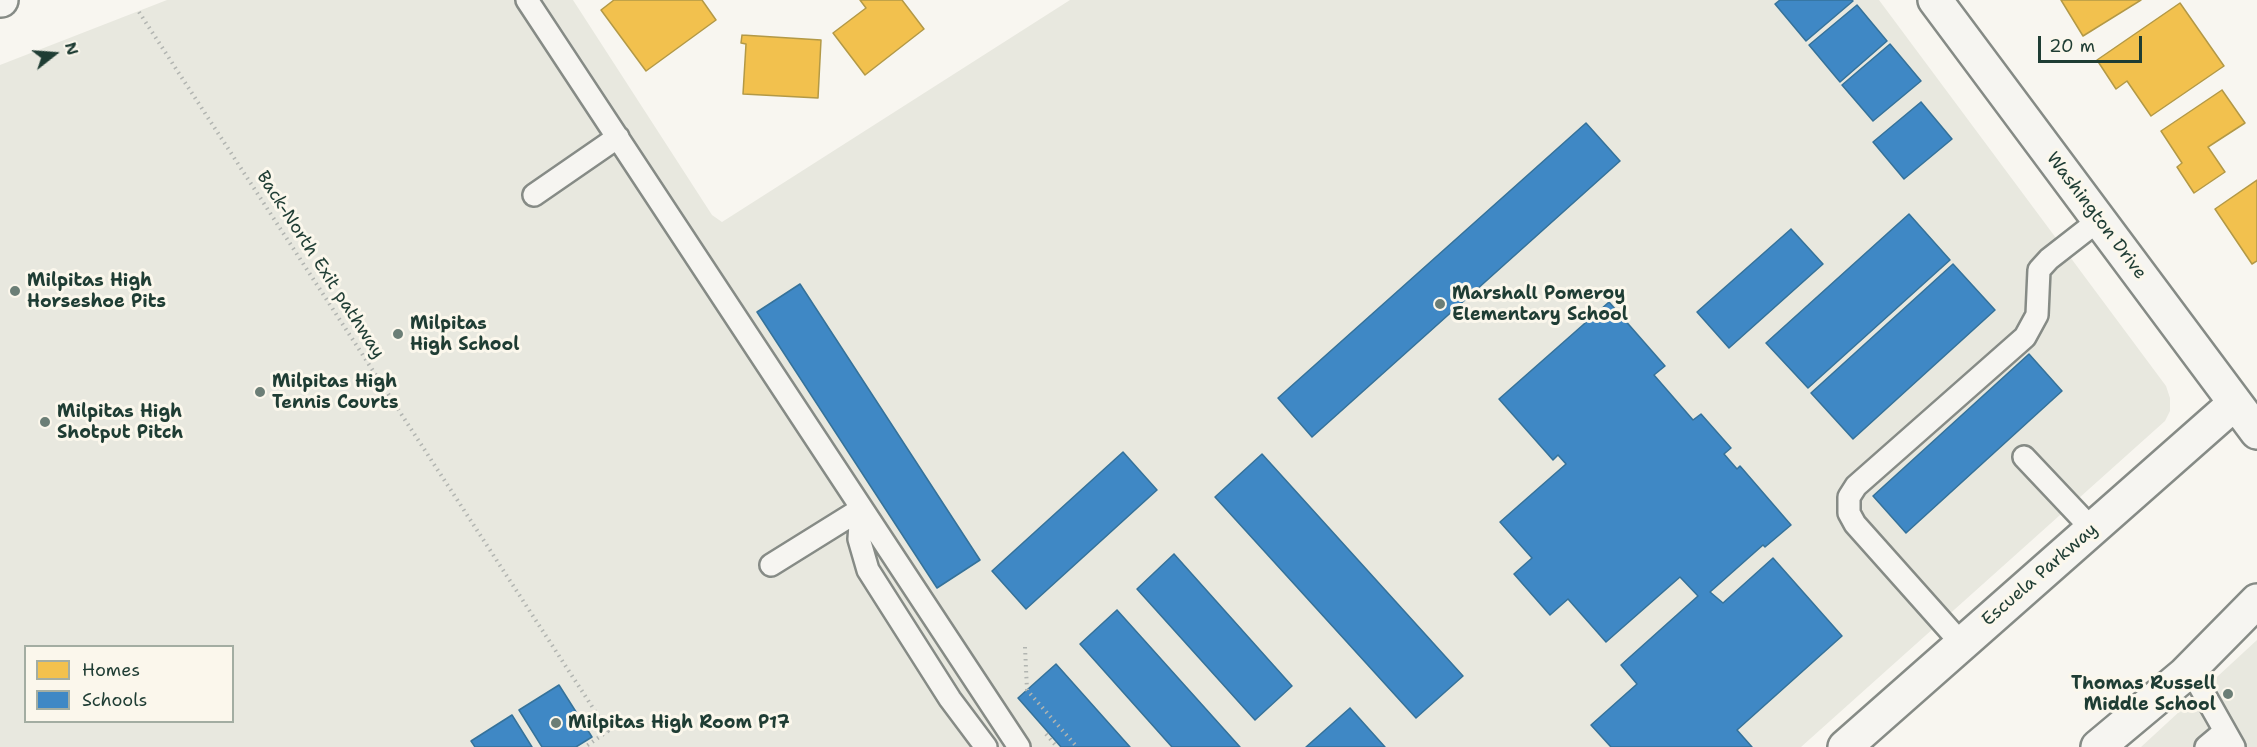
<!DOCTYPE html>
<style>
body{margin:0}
#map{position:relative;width:2257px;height:747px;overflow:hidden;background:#f8f6f0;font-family:"Shantell Sans",sans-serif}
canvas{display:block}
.legend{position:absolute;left:24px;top:645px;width:210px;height:78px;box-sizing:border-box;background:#fbf7ec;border:2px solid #a3ada2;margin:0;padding:8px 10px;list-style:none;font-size:18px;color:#1f3d34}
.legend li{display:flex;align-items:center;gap:12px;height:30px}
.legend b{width:30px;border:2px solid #a3ada2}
.north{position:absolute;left:24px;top:24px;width:60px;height:60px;-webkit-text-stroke:4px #fbf7ec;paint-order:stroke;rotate:73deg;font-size:16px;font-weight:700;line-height:24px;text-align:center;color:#1f3d34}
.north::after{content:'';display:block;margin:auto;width:21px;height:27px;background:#1f3d34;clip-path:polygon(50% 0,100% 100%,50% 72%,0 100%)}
.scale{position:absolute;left:2038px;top:36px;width:104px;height:27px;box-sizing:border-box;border:3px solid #1f3d34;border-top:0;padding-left:8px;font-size:18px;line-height:21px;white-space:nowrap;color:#1f3d34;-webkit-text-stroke:4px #fbf7ec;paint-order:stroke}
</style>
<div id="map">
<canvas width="2257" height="747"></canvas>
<ul class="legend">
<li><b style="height:16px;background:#f2c14e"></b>Homes</li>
<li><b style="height:16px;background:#3f88c5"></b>Schools</li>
</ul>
<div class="north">N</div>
<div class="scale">20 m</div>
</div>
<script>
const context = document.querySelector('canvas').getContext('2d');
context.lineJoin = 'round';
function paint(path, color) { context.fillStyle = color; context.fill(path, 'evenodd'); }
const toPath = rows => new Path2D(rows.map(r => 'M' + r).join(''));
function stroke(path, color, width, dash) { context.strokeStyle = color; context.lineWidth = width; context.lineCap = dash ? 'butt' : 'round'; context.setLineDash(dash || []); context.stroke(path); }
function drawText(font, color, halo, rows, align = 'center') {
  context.font = font + ' "Shantell Sans",sans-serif'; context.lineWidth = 6; context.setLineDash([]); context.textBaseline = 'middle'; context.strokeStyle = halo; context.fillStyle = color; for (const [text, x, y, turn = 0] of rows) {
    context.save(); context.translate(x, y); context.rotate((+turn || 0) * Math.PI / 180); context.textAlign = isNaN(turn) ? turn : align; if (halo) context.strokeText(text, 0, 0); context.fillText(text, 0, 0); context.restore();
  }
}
const built = toPath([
 [167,0,573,0,712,215,722,222,1070,0,1879,0,2166,386,2170,398,2170,411,2165,421,1801,747,0,747,0,65],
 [26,646,232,646,232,722,26,722],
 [2257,640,2257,747,2141,747]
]);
const homes = toPath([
 [614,0,702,0,716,20,646,71,601,10,614,0],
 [860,0,902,0,924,29,865,75,833,33,866,8,860,0],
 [2061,0,2141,0,2083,36,2061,0],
 [2180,3,2224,66,2151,116,2127,81,2116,89,2097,60,2180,3],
 [742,35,821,40,818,98,743,94,746,44,741,43,742,35],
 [2222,90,2245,123,2208,147,2225,172,2194,193,2177,167,2182,163,2161,131,2222,90],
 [2257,180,2257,261,2252,264,2215,209,2257,180]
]);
const schools = toPath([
 [1780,0,1852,0,1853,1,1806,41,1775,4,1780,0],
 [1857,5,1887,41,1840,82,1809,45,1857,5],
 [1890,44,1921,81,1873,121,1842,85,1890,44],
 [1921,102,1952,139,1904,179,1873,142,1921,102],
 [1586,123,1620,161,1312,437,1278,398,1586,123],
 [1909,214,1950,260,1808,388,1766,343,1909,214],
 [1791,229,1823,264,1729,348,1697,312,1791,229],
 [1953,264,1995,310,1853,439,1811,393,1953,264],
 [800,284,980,560,937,588,757,312,800,284],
 [1609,302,1665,366,1654,375,1693,420,1701,414,1731,448,1724,454,1737,469,1740,466,1791,525,1765,547,1763,545,1710,592,1723,603,1773,558,1842,636,1737,730,1752,747,1611,747,1591,725,1637,684,1621,665,1698,596,1680,577,1606,642,1568,599,1550,615,1514,574,1532,558,1500,522,1566,464,1558,455,1553,460,1499,399,1609,302],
 [2029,354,2062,391,1906,533,1873,496,2029,354],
 [1123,452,1157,490,1026,609,992,571,1123,452],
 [1262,454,1463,676,1416,718,1215,497,1262,454],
 [1174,554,1292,686,1255,720,1137,589,1174,554],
 [1117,610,1240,747,1172,747,1080,644,1117,610],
 [1056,664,1130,747,1061,747,1018,698,1056,664],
 [559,685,592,737,576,747,542,747,519,710,559,685],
 [1350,708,1385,747,1306,747,1350,708],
 [512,715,532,747,475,747,471,741,512,715]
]);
const path = toPath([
 [139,12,608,731,585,747],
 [1025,647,1027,690,1077,747],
 [1046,734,1057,747]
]);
const service = toPath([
 [527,0,1019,747],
 [534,195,618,137],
 [2024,457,2092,529],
 [861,509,859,539,868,570,950,699,986,747],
 [771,565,861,509],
 [1962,644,1855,524,1849,513,1849,497,1856,486,2025,337,2037,315,2039,270,2049,259,2099,220],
 [2190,669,2234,747],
 [2206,747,2225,731]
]);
const minor = toPath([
 [0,0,1,0]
]);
const tertiary = toPath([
 [1935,0,2257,432],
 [1845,747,2235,403],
 [2098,747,2184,675,2257,601]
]);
const markers = [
 [15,291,6,"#6b7e76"],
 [1440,304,6,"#6b7e76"],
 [398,334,6,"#6b7e76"],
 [260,392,6,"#6b7e76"],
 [45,422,6,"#6b7e76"],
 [2228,694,6,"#6b7e76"],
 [556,723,6,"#6b7e76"]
];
const streetNames = [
 ["Washington Drive",2096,216,53],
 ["Back-North Exit pathway",320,265,57],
 ["Escuela Parkway",2040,575,-41]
];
const poiNames = [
 ["Milpitas High",27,281],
 ["Horseshoe Pits",27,302],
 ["Marshall Pomeroy",1452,294],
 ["Elementary School",1452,315],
 ["Milpitas",410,324],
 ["High School",410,345],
 ["Milpitas High",272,382],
 ["Tennis Courts",272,403],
 ["Milpitas High",57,412],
 ["Shotput Pitch",57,433],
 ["Thomas Russell",2216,684,"right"],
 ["Middle School",2216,705,"right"],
 ["Milpitas High Room P17",568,723]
];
paint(built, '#e8e8df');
paint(homes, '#f2c14e');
stroke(homes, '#b39946', 1.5);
paint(schools, '#3f88c5');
stroke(schools, '#35729a', 1.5);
stroke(service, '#868b86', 26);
stroke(minor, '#868b86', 38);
stroke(tertiary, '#868b86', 38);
stroke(path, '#b2b5b1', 4, [1.5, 4.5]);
stroke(service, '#f6f5f1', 21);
stroke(minor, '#f6f5f1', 33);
stroke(tertiary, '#f6f5f1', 33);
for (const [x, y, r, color] of markers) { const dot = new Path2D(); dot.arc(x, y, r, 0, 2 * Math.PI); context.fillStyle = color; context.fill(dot); stroke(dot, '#fbf7ec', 2); }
drawText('18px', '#1f3d34', '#fbf7ec', streetNames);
drawText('bold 18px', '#1f3d34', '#fbf7ec', poiNames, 'left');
</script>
